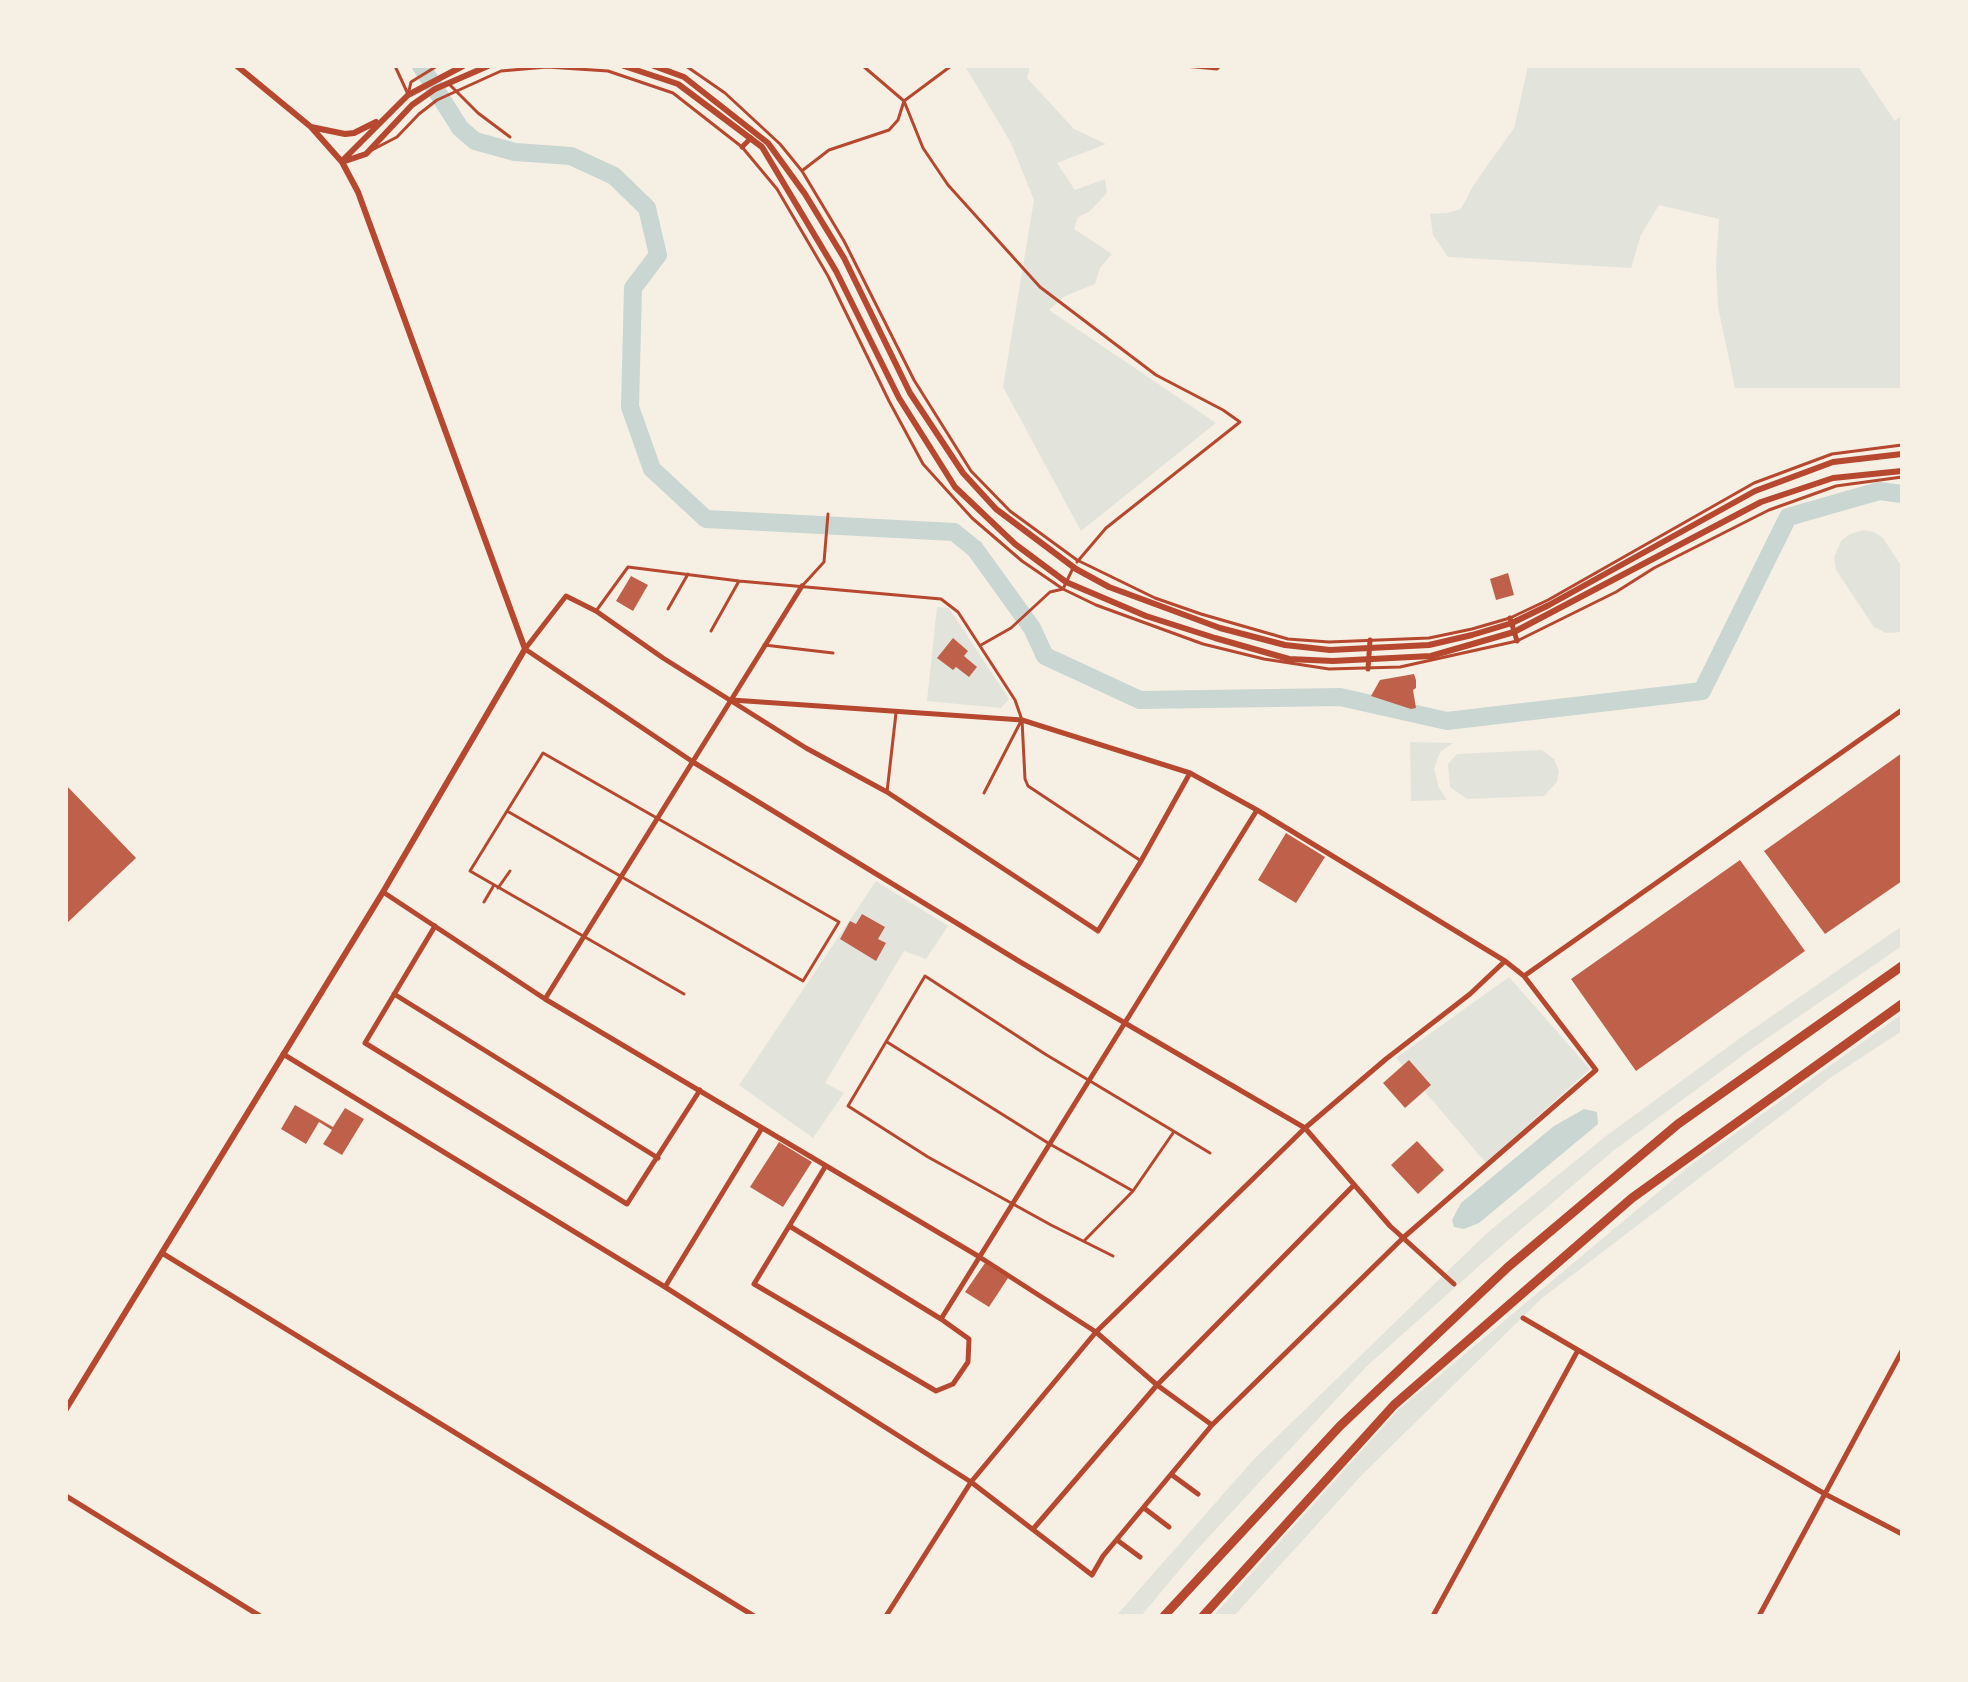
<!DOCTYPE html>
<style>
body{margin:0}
#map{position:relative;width:1968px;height:1682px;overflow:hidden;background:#f6efe4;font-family:"Space Grotesk",sans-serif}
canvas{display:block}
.frame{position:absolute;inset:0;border:68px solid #f6efe4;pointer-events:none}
</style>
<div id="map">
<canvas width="1968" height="1682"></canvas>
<div class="frame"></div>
</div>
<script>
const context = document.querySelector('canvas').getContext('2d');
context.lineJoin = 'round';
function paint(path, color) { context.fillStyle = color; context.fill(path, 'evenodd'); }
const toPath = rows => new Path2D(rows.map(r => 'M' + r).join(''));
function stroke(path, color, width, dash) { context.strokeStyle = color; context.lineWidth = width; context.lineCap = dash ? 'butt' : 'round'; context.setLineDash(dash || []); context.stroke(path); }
const green = toPath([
 [965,66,1030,66,1027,78,1074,129,1106,144,1057,163,1075,190,1105,179,1107,193,1090,211,1078,217,1074,229,1112,254,1100,268,1095,284,1065,296,1049,310,1216,423,1081,531,1003,387,1034,200,1011,143],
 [1528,66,1858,66,1895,121,1902,115,1902,388,1735,388,1718,307,1716,264,1719,219,1659,205,1641,235,1631,268,1448,257,1433,235,1430,214,1447,213,1461,209,1473,186,1514,128],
 [1864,530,1874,532,1883,538,1902,567,1902,632,1886,633,1874,627,1836,570,1834,557,1841,541,1850,534],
 [937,607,949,608,1009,699,1001,708,927,701],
 [1410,742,1453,743,1440,752,1434,769,1439,788,1447,800,1411,801],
 [1542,750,1554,759,1559,771,1557,782,1544,796,1467,799,1450,787,1448,764,1457,754],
 [876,881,948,926,926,959,904,951,825,1083,844,1093,813,1138,739,1085],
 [1902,926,1902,946,1750,1050,1613,1151,1497,1250,1367,1366,1193,1554,1141,1616,1116,1616,1254,1459,1488,1232,1606,1136,1743,1036],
 [1509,977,1590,1069,1486,1163,1396,1058],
 [1902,1014,1902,1031,1833,1076,1541,1299,1361,1476,1234,1616,1213,1616,1399,1409,1688,1167]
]);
const water = toPath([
 [1584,1109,1597,1112,1598,1124,1479,1223,1464,1229,1454,1227,1452,1220,1461,1203,1554,1126]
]);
const river = toPath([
 [421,66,460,128,475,141,515,152,571,156,614,176,647,208,658,255,633,288,630,407,652,469,706,519,954,532,975,549,1032,628,1045,656,1140,700,1340,697,1447,721,1702,691,1788,517,1879,491,1902,494]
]);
const building = toPath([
 [1508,573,1514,595,1496,600,1490,579],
 [631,576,648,585,633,611,616,601],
 [953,638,968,651,964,656,977,667,969,677,956,667,953,670,937,658],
 [1414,674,1416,680,1416,688,1413,690,1416,708,1411,709,1371,696,1380,680],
 [1902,753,1902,881,1825,934,1764,851],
 [66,785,136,858,66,924],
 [1286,833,1325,857,1296,903,1258,880],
 [1740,860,1805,951,1636,1071,1571,979],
 [862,914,885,927,878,939,886,943,876,961,840,939,850,921,856,924],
 [1409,1060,1431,1085,1405,1108,1383,1083],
 [295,1105,333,1127,345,1108,364,1119,342,1155,323,1144,332,1130,319,1122,306,1144,281,1129],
 [1417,1141,1444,1170,1418,1194,1391,1165],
 [779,1142,812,1162,783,1207,750,1187],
 [985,1263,1008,1278,989,1307,965,1292]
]);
const service = toPath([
 [395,66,407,92],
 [686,66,725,93,780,144,802,171,844,241,914,380,971,471,1010,511,1077,560,1155,598,1201,614,1288,639,1329,642,1429,638,1472,629,1510,618,1548,600,1754,483,1832,454,1902,445],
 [863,66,904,101,923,148,948,185,1040,287,1156,375,1223,410,1240,422,1106,528,1077,562],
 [1184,66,1217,69,1220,66],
 [448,83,478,113,510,137],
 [408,95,411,82,437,66],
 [372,150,397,137,419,114,437,100,501,71,547,67,608,71,673,93,742,147,777,189,828,276,889,401,923,464,972,518,1022,561,1063,589,1096,605,1203,644,1264,659,1329,669,1400,667,1517,641,1616,592,1654,568,1769,510,1836,486,1902,477],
 [803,170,829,150,889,130,898,120,904,101,951,66],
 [803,585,824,562,828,514],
 [668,609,688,574],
 [596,611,628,567,739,581,941,599,958,612,1015,700,1022,720,1025,779,1028,786,1141,861],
 [711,631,739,581],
 [764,645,833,653],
 [981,645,1011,628,1050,592,1063,589,1073,568],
 [887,792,896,713],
 [984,793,1020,723],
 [507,811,803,981,839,922,543,753,507,811,470,871,684,994],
 [498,888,510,871],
 [484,902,494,885],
 [887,1042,1048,1143,1133,1191],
 [1084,1241,1133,1191,1173,1133],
 [1113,1256,1051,1225,928,1157,848,1106,925,976,1045,1054,1210,1153]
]);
const minor = toPath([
 [742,147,751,138],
 [1510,618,1517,641],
 [1368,669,1370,640],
 [1190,773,1141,861,1098,931,887,792,806,748,663,658,596,611,566,596,525,649,693,762,1022,963,1305,1128,1390,1226,1454,1284],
 [383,892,545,999,978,1256,1096,1332,1157,1385,1212,1425],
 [435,926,365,1043,627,1204,700,1090],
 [1524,976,1902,710],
 [394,994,658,1158],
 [545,999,802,586],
 [283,1054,665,1287,971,1482,1092,1575,1103,1556,1212,1425,1404,1237,1596,1070,1524,976,1505,961,1257,810,1190,773,1022,720,732,700],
 [791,1227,941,1319,969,1339,968,1362,953,1384,936,1391,754,1284,825,1167],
 [162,1253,754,1616],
 [665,1287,762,1128],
 [1523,1318,1825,1494,1902,1534],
 [941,1319,1257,810],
 [1172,1475,1198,1494],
 [66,1496,260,1616],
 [1144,1508,1169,1527],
 [1034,1528,1157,1385,1354,1185],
 [1117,1540,1140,1557],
 [886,1616,971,1482,1096,1332,1305,1128,1386,1059,1470,994,1505,961],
 [1433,1616,1577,1352],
 [1759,1616,1902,1351]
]);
const tertiary = toPath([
 [624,66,678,84,762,147,836,271,899,398,955,487,1015,544,1066,582,1146,616,1215,638,1289,659,1333,661,1431,656,1514,632,1761,502,1833,478,1902,471],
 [654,66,684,77,768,143,805,194,844,258,910,393,963,473,996,509,1076,569,1109,587,1220,628,1285,645,1330,650,1429,645,1472,635,1512,623,1549,605,1755,491,1833,462,1902,454],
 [311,127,345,134,354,133,376,122],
 [344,159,408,95,463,66],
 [342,162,366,154,412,105,435,89,488,66],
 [66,1409,383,892,525,649,358,192,342,162,311,127,237,66]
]);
const motorway = toPath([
 [1164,1616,1340,1426,1508,1267,1678,1124,1902,966],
 [1203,1616,1394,1405,1632,1198,1902,1004]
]);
paint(green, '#e2e4dc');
paint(water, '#c9d6d2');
stroke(river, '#c9d6d2', 18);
paint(building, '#bf614a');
stroke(service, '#b5482f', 3);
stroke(minor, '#b5482f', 5);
stroke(tertiary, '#b5482f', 6);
stroke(motorway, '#b5482f', 9);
</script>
